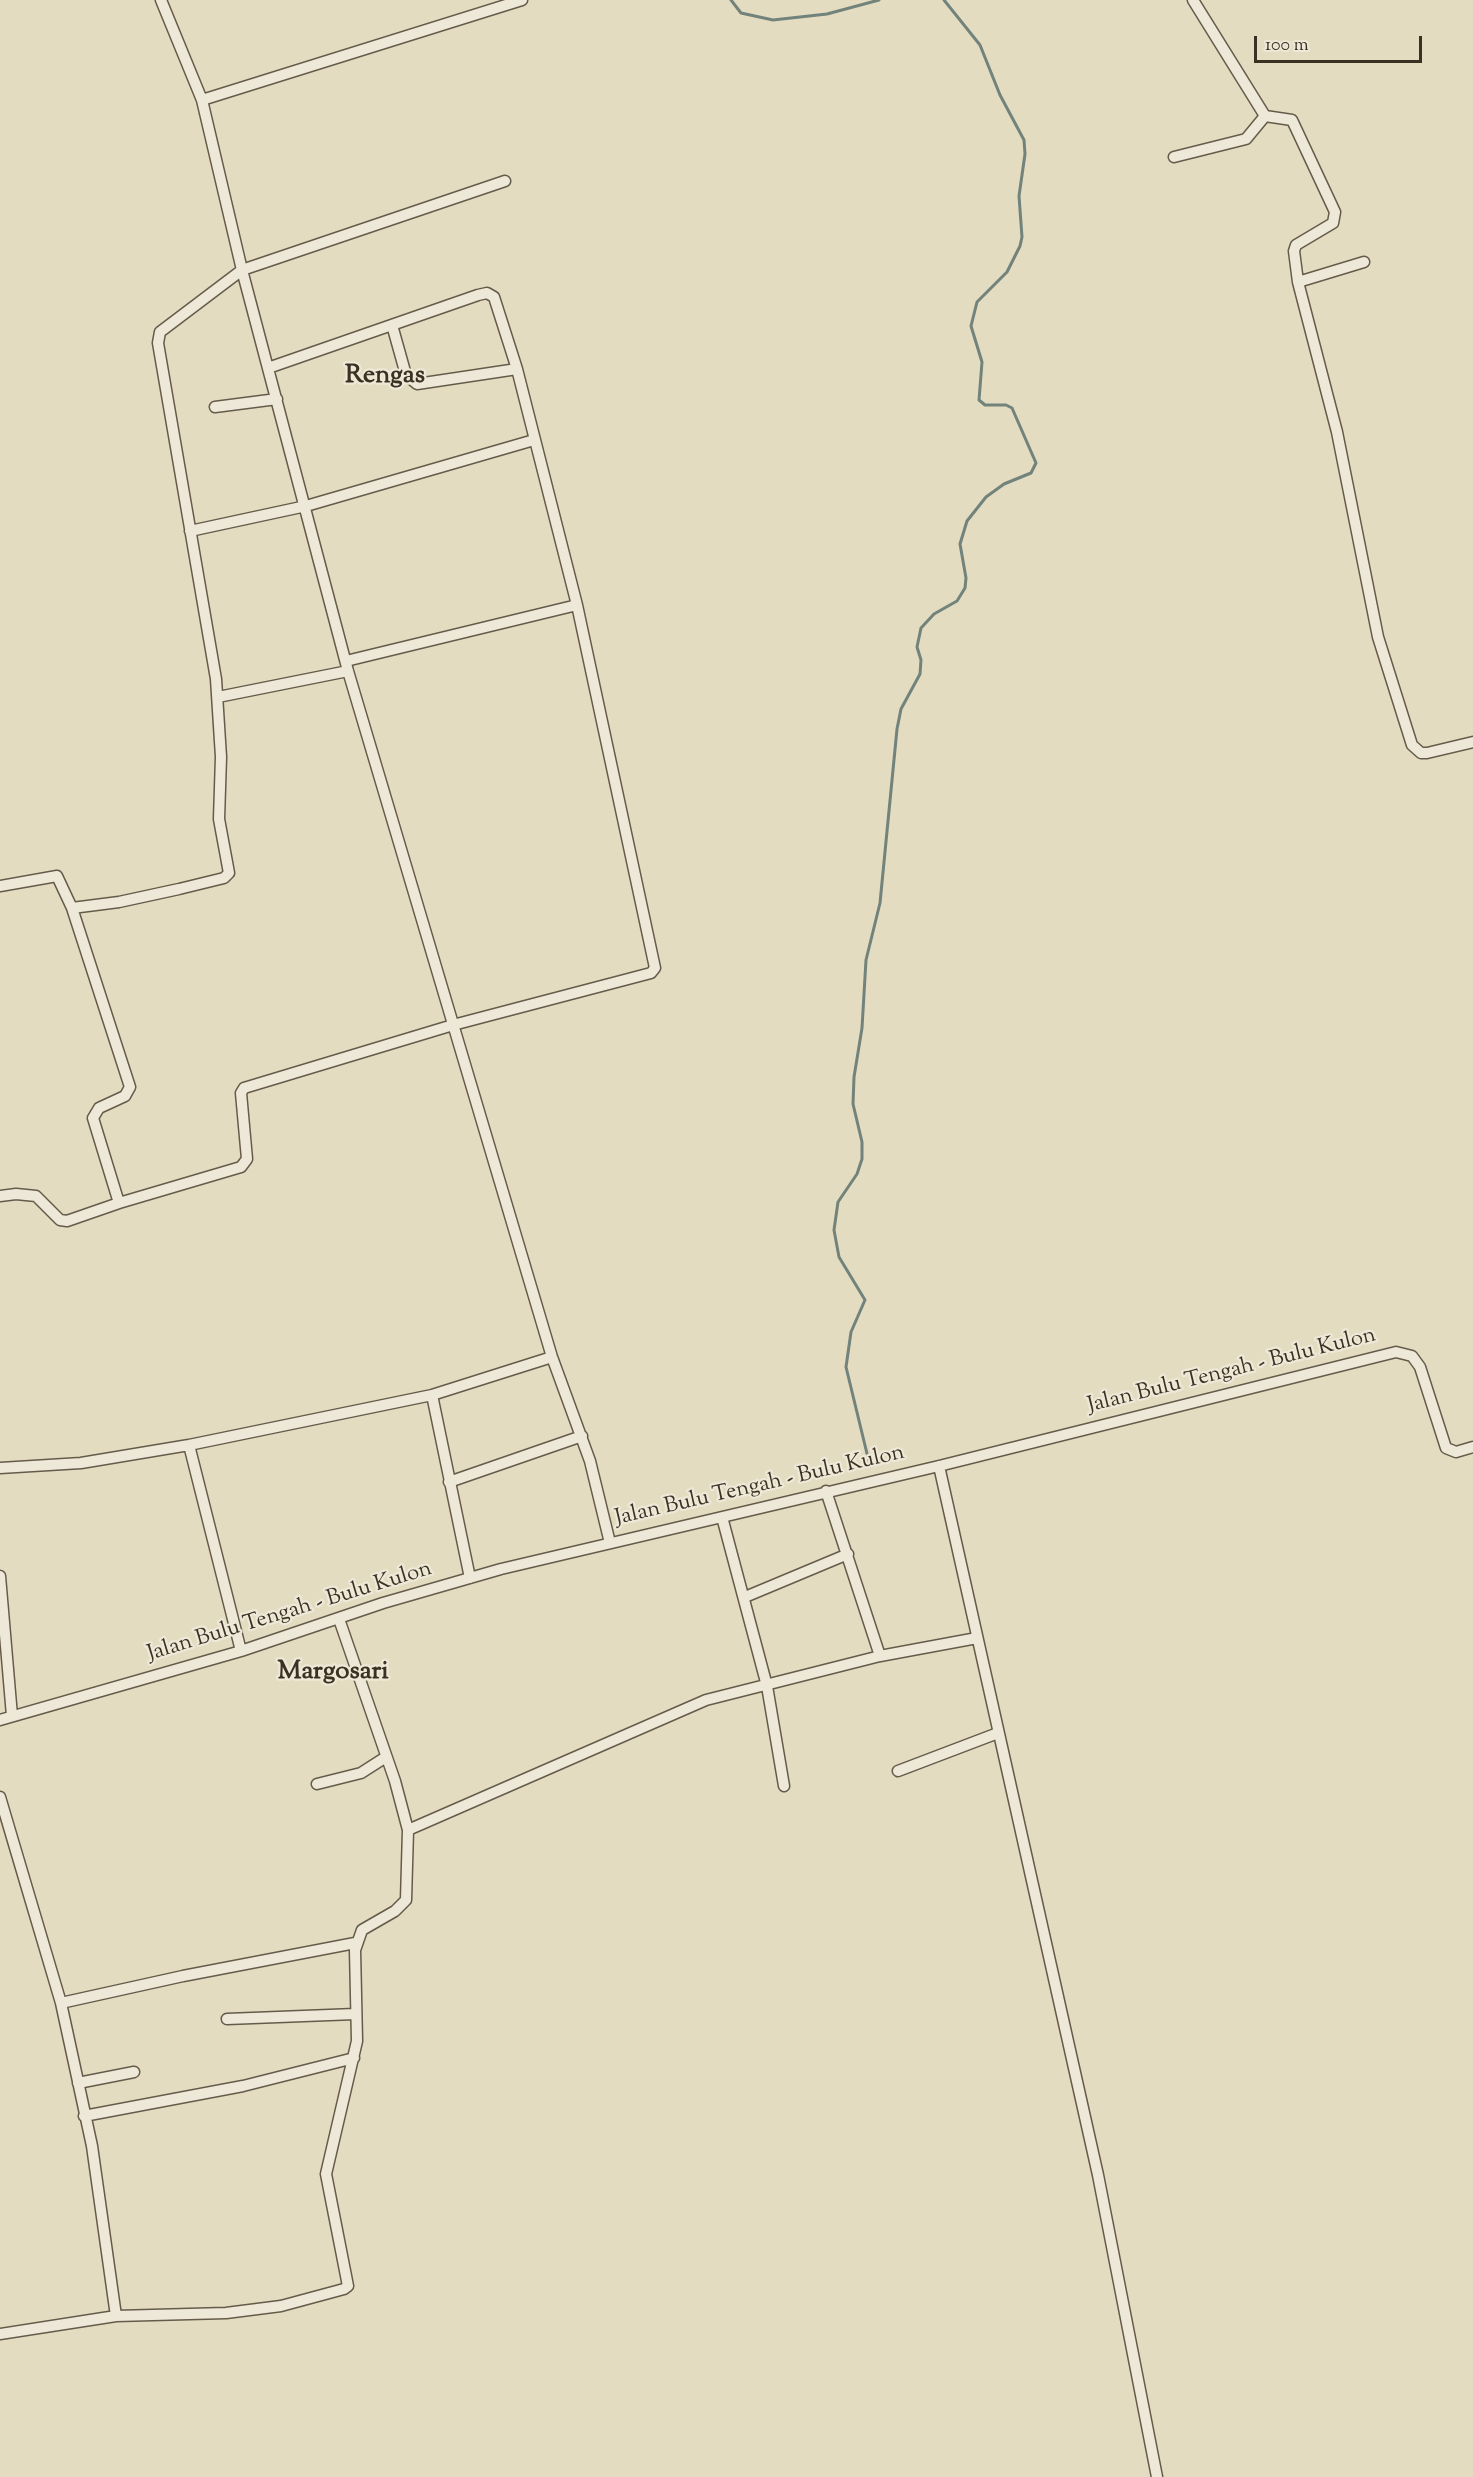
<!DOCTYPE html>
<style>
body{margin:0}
#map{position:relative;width:1473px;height:2477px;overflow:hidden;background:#e4dcc1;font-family:"Sorts Mill Goudy",serif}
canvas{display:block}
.scale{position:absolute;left:1254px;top:36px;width:168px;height:27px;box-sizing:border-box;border:3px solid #3c3022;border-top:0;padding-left:8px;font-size:18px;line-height:21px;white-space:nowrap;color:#3c3022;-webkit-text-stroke:4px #ede8d7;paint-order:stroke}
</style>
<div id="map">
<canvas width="1473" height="2477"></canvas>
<div class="scale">100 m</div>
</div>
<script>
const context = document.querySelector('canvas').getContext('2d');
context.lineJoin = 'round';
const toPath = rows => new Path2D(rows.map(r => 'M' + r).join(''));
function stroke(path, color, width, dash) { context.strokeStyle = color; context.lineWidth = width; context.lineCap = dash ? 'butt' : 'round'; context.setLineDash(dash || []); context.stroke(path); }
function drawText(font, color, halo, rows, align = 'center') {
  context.font = font + ' "Sorts Mill Goudy",serif'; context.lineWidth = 4.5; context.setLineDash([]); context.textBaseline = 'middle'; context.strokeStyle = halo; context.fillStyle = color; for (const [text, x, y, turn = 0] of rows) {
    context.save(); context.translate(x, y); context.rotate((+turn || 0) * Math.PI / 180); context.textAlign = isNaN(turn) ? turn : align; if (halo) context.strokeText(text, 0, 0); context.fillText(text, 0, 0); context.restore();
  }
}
const stream = toPath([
 [731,0,741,13,773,20,827,14,879,0],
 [870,1466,846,1367,851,1332,865,1300,839,1257,834,1230,838,1202,857,1174,862,1159,862,1142,853,1104,854,1077,862,1028,866,960,880,903,897,729,901,709,920,674,921,660,917,647,921,628,934,614,957,601,965,588,966,578,960,544,967,521,986,497,1004,484,1031,473,1036,463,1012,408,1006,405,985,405,979,400,982,362,971,326,977,302,1007,272,1020,246,1022,237,1019,196,1025,154,1024,140,1000,95,980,45,944,0]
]);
const minor = toPath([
 [161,0,202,100,242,270,348,671,552,1357,590,1461,610,1543],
 [1193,0,1265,116],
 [202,100,522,0],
 [1265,116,1292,120,1335,212,1333,223,1296,245,1294,251,1298,282,1337,432,1378,637,1412,745,1421,753,1427,753,1473,742],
 [1174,157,1246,139,1265,116],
 [1298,282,1364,262],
 [392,325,406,375,417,384,517,369],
 [215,407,277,399],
 [190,531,306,506,534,440],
 [346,661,577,605],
 [218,697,348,671],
 [0,886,57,876,72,908,130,1087,125,1096,99,1108,93,1118,119,1203],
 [72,908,119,902,179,889,224,878,229,873,219,819,221,757,216,679,158,343,160,332,242,270,505,181],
 [0,1196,16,1194,36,1196,60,1220,67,1221,119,1203,241,1167,247,1159,241,1093,244,1088,453,1025,651,973,655,968,577,605,517,369,494,297,487,293,478,295,268,368],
 [432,1395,470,1578],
 [189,1445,241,1651],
 [939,1466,1098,2175,1157,2477],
 [0,1468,81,1463,189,1445,432,1395,552,1357],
 [449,1482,582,1436],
 [826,1491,880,1656],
 [722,1517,767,1686,784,1786],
 [0,1576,12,1716],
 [745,1597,848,1554],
 [0,1720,241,1651,383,1603,501,1569,939,1466,1396,1352,1412,1356,1420,1367,1446,1448,1456,1452,1473,1447],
 [898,1771,998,1733],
 [317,1784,361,1773,386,1757],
 [0,1797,61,2003,92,2146,116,2316],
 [408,1830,706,1700,880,1656,977,1638],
 [61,2003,183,1976,355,1943],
 [227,2019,355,2014],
 [78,2083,134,2072],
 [84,2116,243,2086,354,2058],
 [0,2334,116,2316,226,2313,281,2306,344,2289,348,2286,326,2174,357,2041,355,1950,362,1930,395,1911,406,1900,408,1830,395,1781,339,1619]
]);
const streetNames = [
 ["Jalan Bulu Tengah - Bulu Kulon",1232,1372,-14],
 ["Jalan Bulu Tengah - Bulu Kulon",760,1487,-13],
 ["Jalan Bulu Tengah - Bulu Kulon",290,1613,-17]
];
const quarterNames = [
 ["Rengas",385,378],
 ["Margosari",333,1674]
];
stroke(stream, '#72837b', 3);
stroke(minor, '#665b4a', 13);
stroke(minor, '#ede8d7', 10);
drawText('22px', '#3c3022', '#ede8d7', streetNames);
drawText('bold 26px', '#3c3022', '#ede8d7', quarterNames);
</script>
